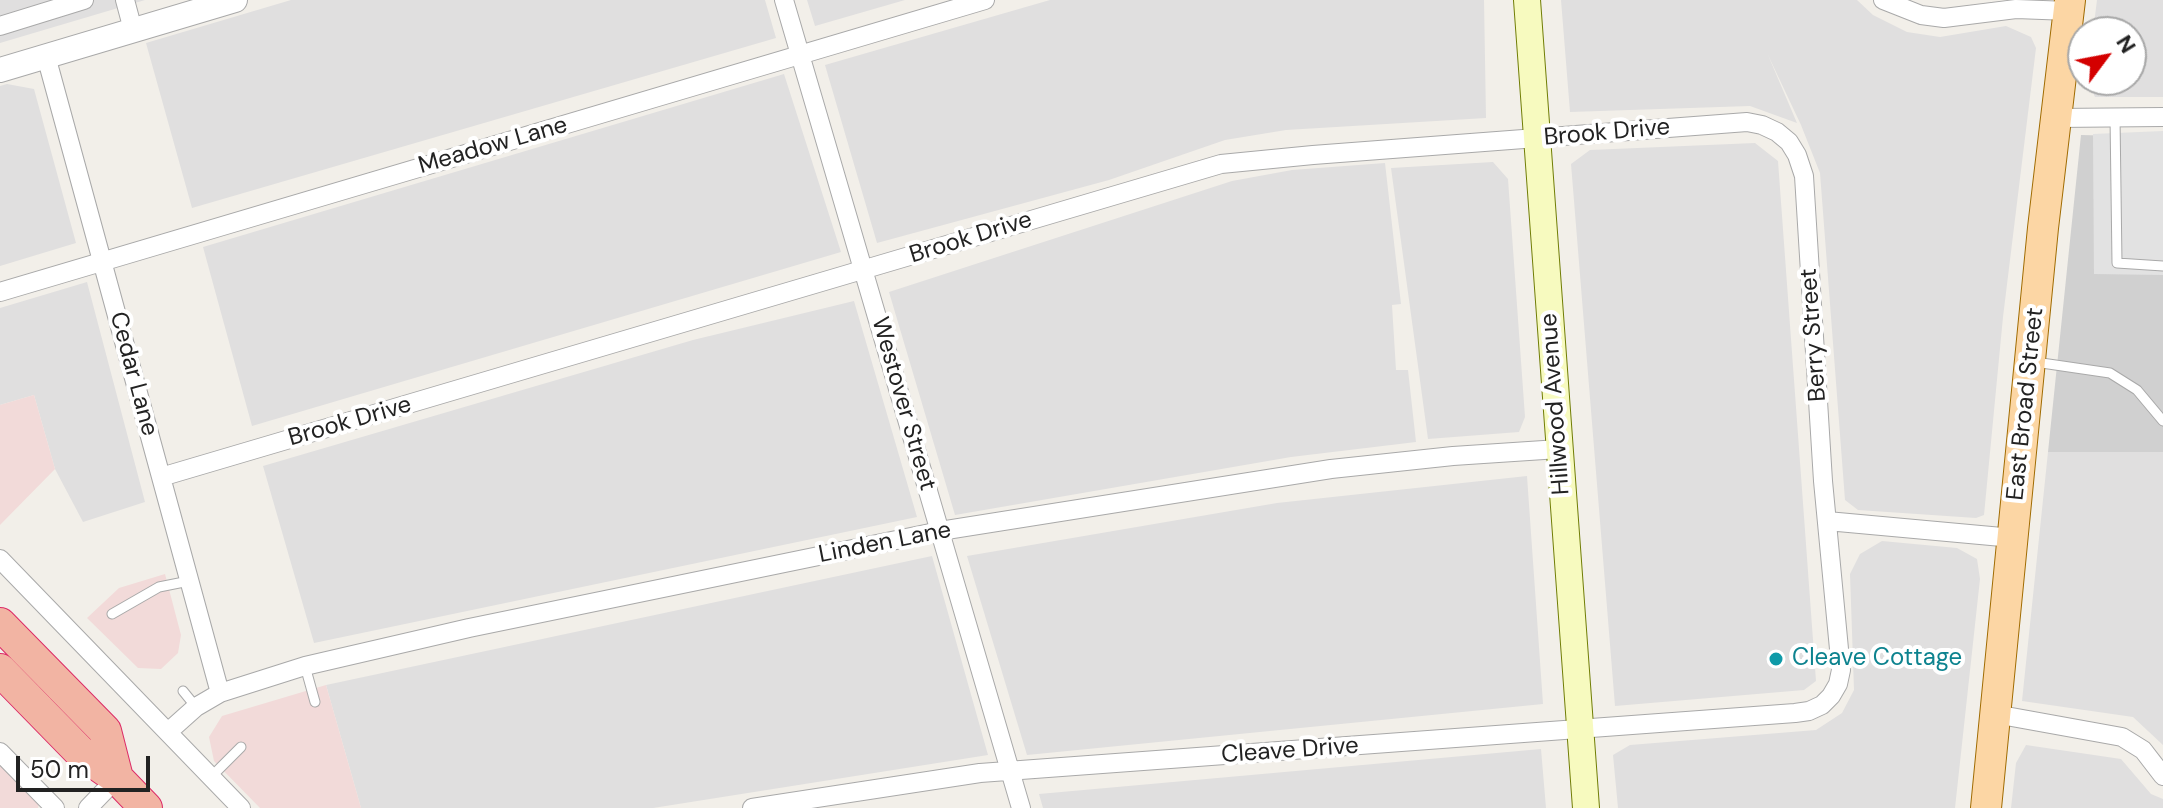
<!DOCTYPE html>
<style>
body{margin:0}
#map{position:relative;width:2163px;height:808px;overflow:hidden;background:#f2efe9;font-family:"DM Sans",sans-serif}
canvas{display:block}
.north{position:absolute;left:2067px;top:16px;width:80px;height:80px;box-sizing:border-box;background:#fff;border:2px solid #a7a7a7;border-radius:50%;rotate:58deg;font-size:22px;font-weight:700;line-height:32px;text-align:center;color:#222}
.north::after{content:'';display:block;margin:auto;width:28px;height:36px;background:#d40000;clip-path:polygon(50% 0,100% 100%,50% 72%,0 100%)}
.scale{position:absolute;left:16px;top:756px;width:134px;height:36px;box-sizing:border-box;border:4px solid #222;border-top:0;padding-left:10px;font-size:24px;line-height:28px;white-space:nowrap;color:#222;-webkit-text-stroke:6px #fff;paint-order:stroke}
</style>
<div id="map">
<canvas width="2163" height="808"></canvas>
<div class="north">N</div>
<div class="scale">50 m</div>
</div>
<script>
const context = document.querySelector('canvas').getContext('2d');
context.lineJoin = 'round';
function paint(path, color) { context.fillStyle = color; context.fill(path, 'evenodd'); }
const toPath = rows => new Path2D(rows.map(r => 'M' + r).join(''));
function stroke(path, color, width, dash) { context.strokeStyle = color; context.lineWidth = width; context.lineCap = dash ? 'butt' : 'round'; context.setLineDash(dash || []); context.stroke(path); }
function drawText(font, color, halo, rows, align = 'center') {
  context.font = font + ' "DM Sans",sans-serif'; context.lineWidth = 8; context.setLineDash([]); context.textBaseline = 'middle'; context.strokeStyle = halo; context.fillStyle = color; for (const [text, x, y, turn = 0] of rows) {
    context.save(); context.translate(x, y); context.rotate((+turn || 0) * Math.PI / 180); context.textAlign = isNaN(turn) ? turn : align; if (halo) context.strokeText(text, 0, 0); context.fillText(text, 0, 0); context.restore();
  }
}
const residential = toPath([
 [0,0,145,0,0,43],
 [291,0,765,0,776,38,192,208,146,43],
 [807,0,905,0,815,26],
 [1050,0,1484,0,1486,118,1286,130,1225,140,1109,180,877,243,825,65],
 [1561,0,1857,0,1873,15,1907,32,1940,37,2006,26,2031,37,2036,48,2003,317,1984,515,1976,518,1858,510,1845,500,1820,173,1801,125,1768,55,1797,123,1750,106,1570,112],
 [2097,0,2163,0,2163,97,2095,97,2087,80,2131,80,2131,32,2093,32],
 [784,74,841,252,252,426,203,247],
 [7,84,34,89,76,243,0,266,0,86],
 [1755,143,1778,161,1816,681,1804,690,1615,706,1571,164,1590,150],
 [1493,162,1508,179,1525,417,1519,432,1428,439,1391,168],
 [1385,163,1401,304,1392,305,1396,370,1408,370,1416,442,1291,457,955,515,889,292,1232,181,1292,170],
 [87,282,145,502,83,522,55,469,34,395,0,405,0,308],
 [854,301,917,517,314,643,263,466,693,340],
 [2048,452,2163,452,2163,745,2133,717,2022,701],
 [1527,476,1543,704,1027,755,967,556,1277,503],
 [1882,541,1957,548,1977,559,1980,579,1955,808,1618,808,1613,755,1630,745,1816,730,1842,713,1854,690,1850,574,1860,554],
 [932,556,988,755,653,808,361,808,326,685],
 [2026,745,2121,759,2151,794,2163,799,2163,808,2011,808,2016,763],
 [1541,749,1546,808,1043,808,1039,794]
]);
const commercial = toPath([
 [34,395,55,469,0,525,0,405],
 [165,574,181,635,178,653,161,669,138,668,87,618,119,588],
 [326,685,361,808,260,808,214,761,209,737,222,716],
 [0,764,39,804,38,808,0,808]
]);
const religious = toPath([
 [2081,135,2163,137,2163,452,2048,452]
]);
const parking = toPath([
 [2163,131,2163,275,2094,274,2093,134]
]);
const service = toPath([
 [2115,117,2117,263,2163,266],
 [2035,362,2110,373,2137,390,2163,421],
 [112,614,159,587,189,581],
 [305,666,315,702],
 [183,691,196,707],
 [211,777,241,747]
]);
const minor = toPath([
 [125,0,133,30],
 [784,0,1021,808],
 [1883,0,1921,15,1944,18,2016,9,2069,11],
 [0,26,84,0],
 [46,56,220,693],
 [2056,118,2163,117],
 [0,292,985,0],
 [161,477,1221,164,1313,155,1747,122,1762,125,1777,132,1789,142,1797,155,1804,176,1823,481,1841,670,1838,684,1831,696,1822,705,1809,711,1795,713,980,773,752,808],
 [1827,521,2013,538],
 [0,559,241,808],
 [1995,714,2122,737,2143,750,2163,776],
 [168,732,196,707,220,693,305,666,469,628,940,531,1331,469,1453,456,1559,449],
 [0,752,55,808],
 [88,808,117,778]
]);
const tertiary = toPath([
 [0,70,235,0]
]);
const secondary = toPath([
 [1527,0,1586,808]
]);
const primary = toPath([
 [1986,808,2043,228,2070,0]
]);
const trunk = toPath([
 [0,624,105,731,117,778],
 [0,670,81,753,117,778,146,808]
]);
const markers = [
 [1776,659,8,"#0f9aa8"]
];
const streetNames = [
 ["Brook Drive",1607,133,-5],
 ["Meadow Lane",493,146,-16],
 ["Brook Drive",971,238,-17],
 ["Berry Street",1814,335,-94],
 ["Cedar Lane",133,374,75],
 ["Westover Street",903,404,74],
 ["Hillwood Avenue",1556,404,-94],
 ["East Broad Street",2026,404,-84],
 ["Brook Drive",350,422,-16],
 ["Linden Lane",885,543,-11],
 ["Cleave Drive",1290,751,-4]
];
const cultureNames = [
 ["Cleave Cottage",1792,659]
];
paint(residential, '#e0dfdf');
paint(commercial, '#f2dad9');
paint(religious, '#d0d0d0');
paint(parking, '#e2e2e2');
stroke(service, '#a9a9a9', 11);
stroke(minor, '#a9a9a9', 20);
stroke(tertiary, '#a9a9a9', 26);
stroke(secondary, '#707d05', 28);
stroke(primary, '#a06b00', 32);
stroke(trunk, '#dc2a67', 34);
stroke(service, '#fff', 9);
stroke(minor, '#fff', 18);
stroke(tertiary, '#fff', 24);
stroke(secondary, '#f7fabf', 26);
stroke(primary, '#fcd6a4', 30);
stroke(trunk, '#f2b4a3', 32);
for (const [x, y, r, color] of markers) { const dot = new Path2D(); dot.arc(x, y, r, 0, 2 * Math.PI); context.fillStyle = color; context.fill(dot); stroke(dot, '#fff', 3); }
drawText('24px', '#222', '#fff', streetNames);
drawText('24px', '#0d838f', '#fff', cultureNames, 'left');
</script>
